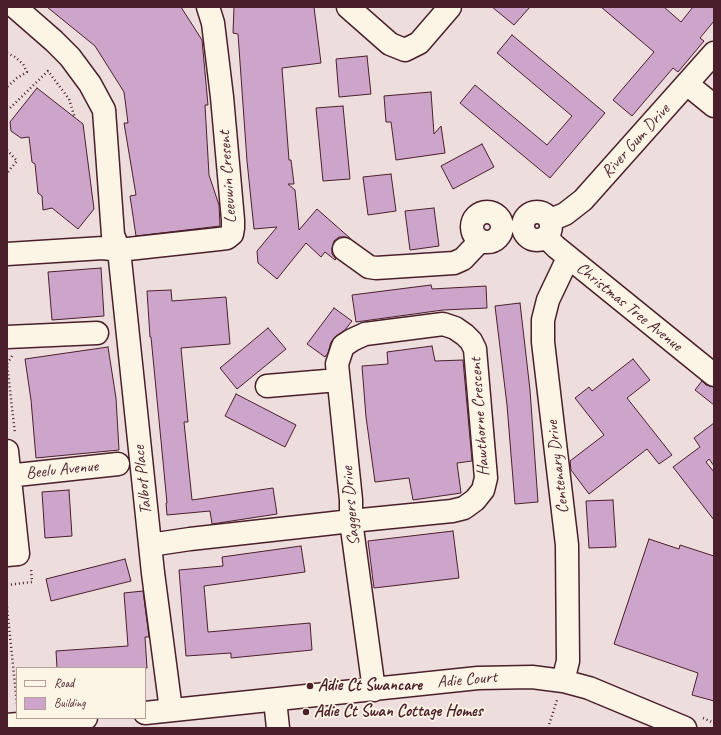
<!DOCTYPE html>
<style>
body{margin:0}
#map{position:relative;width:721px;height:735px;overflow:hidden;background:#edd;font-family:Caveat,sans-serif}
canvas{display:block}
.frame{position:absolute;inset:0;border:8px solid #4a1f2b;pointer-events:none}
.legend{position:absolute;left:16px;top:667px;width:130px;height:52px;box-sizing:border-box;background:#fcf5e5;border:1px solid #b59f9b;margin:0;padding:5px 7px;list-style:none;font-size:12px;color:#4a1f2b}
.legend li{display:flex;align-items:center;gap:8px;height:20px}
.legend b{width:20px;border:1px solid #b59f9b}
</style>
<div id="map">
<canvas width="721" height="735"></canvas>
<div class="frame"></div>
<ul class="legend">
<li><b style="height:5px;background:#fcf5e5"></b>Road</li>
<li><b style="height:11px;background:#cda5cb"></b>Building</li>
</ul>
</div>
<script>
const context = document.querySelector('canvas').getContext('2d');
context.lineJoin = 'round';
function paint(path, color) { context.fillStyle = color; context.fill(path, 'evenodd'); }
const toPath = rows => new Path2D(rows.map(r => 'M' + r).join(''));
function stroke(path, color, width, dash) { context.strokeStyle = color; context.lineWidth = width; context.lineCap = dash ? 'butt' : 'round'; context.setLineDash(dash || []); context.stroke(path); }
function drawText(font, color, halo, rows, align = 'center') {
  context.font = font + ' Caveat,sans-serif'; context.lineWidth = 3.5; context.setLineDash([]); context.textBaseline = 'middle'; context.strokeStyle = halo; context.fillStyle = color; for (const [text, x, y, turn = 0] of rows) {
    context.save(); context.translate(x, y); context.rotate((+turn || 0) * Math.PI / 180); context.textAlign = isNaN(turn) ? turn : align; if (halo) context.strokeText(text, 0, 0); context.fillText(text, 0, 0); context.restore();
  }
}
const building = toPath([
 [47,7,181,7,202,40,208,105,205,105,209,175,219,205,220,226,136,236,130,196,136,195,124,123,128,123,124,92,95,46,47,7],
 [234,7,314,7,321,63,282,68,289,160,291,160,294,184,288,184,295,190,299,230,317,209,351,239,345,237,339,237,334,241,332,248,332,254,336,259,335,260,325,252,321,257,306,243,277,279,258,263,257,251,277,227,254,229,247,161,238,34,233,33,234,7],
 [492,7,530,7,514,25,492,7],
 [601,7,664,7,681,22,693,7,714,7,714,21,700,38,704,41,678,72,673,68,632,116,613,100,654,52,601,7],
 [512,35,605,113,550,178,460,103,475,85,547,145,572,116,497,53,512,35],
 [367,56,371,94,339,97,336,59,367,56],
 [37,88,83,124,94,209,78,229,52,208,43,210,42,196,38,193,35,164,32,162,29,137,21,138,11,131,10,122,37,88],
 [431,92,434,134,441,126,445,153,396,160,391,122,386,122,384,96,431,92],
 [343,106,350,179,323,181,316,108,343,106],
 [482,144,494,167,453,189,441,166,482,144],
 [391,174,396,211,368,215,363,177,391,174],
 [434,208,439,246,410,250,405,211,434,208],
 [101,268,104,316,52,320,48,272,101,268],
 [431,285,432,289,486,286,487,308,443,310,356,322,352,295,431,285],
 [171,290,172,301,226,297,230,344,181,348,188,422,184,422,192,500,273,488,277,514,212,524,210,511,167,515,166,503,167,503,151,337,150,337,147,291,171,290],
 [520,303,530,390,538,502,515,504,507,405,495,306,520,303],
 [334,308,352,321,345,330,336,336,331,342,328,353,325,357,307,344,334,308],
 [268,328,286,349,237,389,220,368,268,328],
 [432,346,435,361,463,360,472,461,457,463,461,493,413,500,409,478,375,482,366,417,362,366,388,364,387,352,432,346],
 [108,347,116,398,119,450,36,458,31,400,25,359,108,347],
 [633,359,650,380,627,398,672,455,659,464,647,449,589,494,571,470,570,461,604,435,575,398,589,387,592,391,633,359],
 [702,381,706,385,714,387,714,405,695,390,702,381],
 [236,394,296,425,285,447,225,416,236,394],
 [714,423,714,466,709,459,706,462,714,472,714,520,673,467,700,447,694,438,714,423],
 [69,490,72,536,45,538,42,492,69,490],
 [613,500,616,547,589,548,586,501,613,500],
 [453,531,459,578,374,588,368,541,453,531],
 [649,539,679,549,680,545,714,556,714,701,692,695,698,673,614,644,649,539],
 [301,546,305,572,204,586,208,632,310,623,312,650,231,658,231,653,186,656,179,570,223,566,222,557,301,546],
 [125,559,131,581,51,601,46,579,125,559],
 [143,591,149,637,145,637,147,668,57,668,56,651,128,646,124,593,143,591]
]);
const path = toPath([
 [7,53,15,57,23,64,27,72,17,78,7,87],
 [7,110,8,110,48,71,69,99,75,118],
 [7,150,17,161,7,173],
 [12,356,7,364,15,434],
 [7,585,32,582,31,569],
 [7,607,17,704],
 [703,718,714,723],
 [548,728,557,700]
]);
const minor = toPath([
 [15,7,54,41,70,57,90,84,104,110,113,235,119,250,153,573,171,710],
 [348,7,390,44,405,50,419,43,450,7],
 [687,84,714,106],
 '523 226a14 14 0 1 1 28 0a14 14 0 1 1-28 0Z',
 '472 227a15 15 0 1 1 30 0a15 15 0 1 1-30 0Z',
 [550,220,565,214,583,200,714,53],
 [546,237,556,247,714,375],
 [344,249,369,267,376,268,454,263,463,259,480,241],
 [7,254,103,248,119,250,219,239,227,238,232,234,233,228,233,220,222,97,213,23,208,7],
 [7,337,97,333],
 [267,386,338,380],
 [7,451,18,554,7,555],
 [7,476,118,464],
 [150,545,190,539,325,524,351,521,452,511,464,508,475,500,483,490,486,478,475,349,471,341,465,335,455,328,443,324,365,334,352,340,343,346,337,364,351,500,351,521,374,690],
 [563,681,568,661,567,545,543,342,543,320,548,300,568,258],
 [275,700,278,728],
 [145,713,478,678,532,677,563,681,589,688,685,728],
 [7,725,86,718]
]);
const markers = [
 [310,686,4,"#4a1f2b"],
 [306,712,4,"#4a1f2b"]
];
const streetNames = [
 ["River Gum Drive",636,141,-48],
 ["Leeuwin Cresent",228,177,-94],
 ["Christmas Tree Avenue",629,307,39],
 ["Hawthorne Crescent",480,417,-94],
 ["Centenary Drive",558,467,-97],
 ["Beelu Avenue",62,470,-6],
 ["Talbot Place",143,480,-96],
 ["Saggers Drive",351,506,-95],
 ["Adie Court",467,680,-5]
];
const poiNames = [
 ["Adie Ct Swancare",318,686],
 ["Adie Ct Swan Cottage Homes",314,712]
];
paint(building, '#cda5cb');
stroke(building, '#4a1f2b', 1);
stroke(minor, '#4a1f2b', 25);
stroke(path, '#4a1f2b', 2.5, [1, 3]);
stroke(minor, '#fcf5e5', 22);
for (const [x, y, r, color] of markers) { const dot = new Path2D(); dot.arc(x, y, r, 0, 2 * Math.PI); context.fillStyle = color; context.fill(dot); stroke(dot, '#fcf5e5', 1.5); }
drawText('17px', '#4a1f2b', '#fcf5e5', streetNames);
drawText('bold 17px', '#4a1f2b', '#fcf5e5', poiNames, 'left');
</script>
